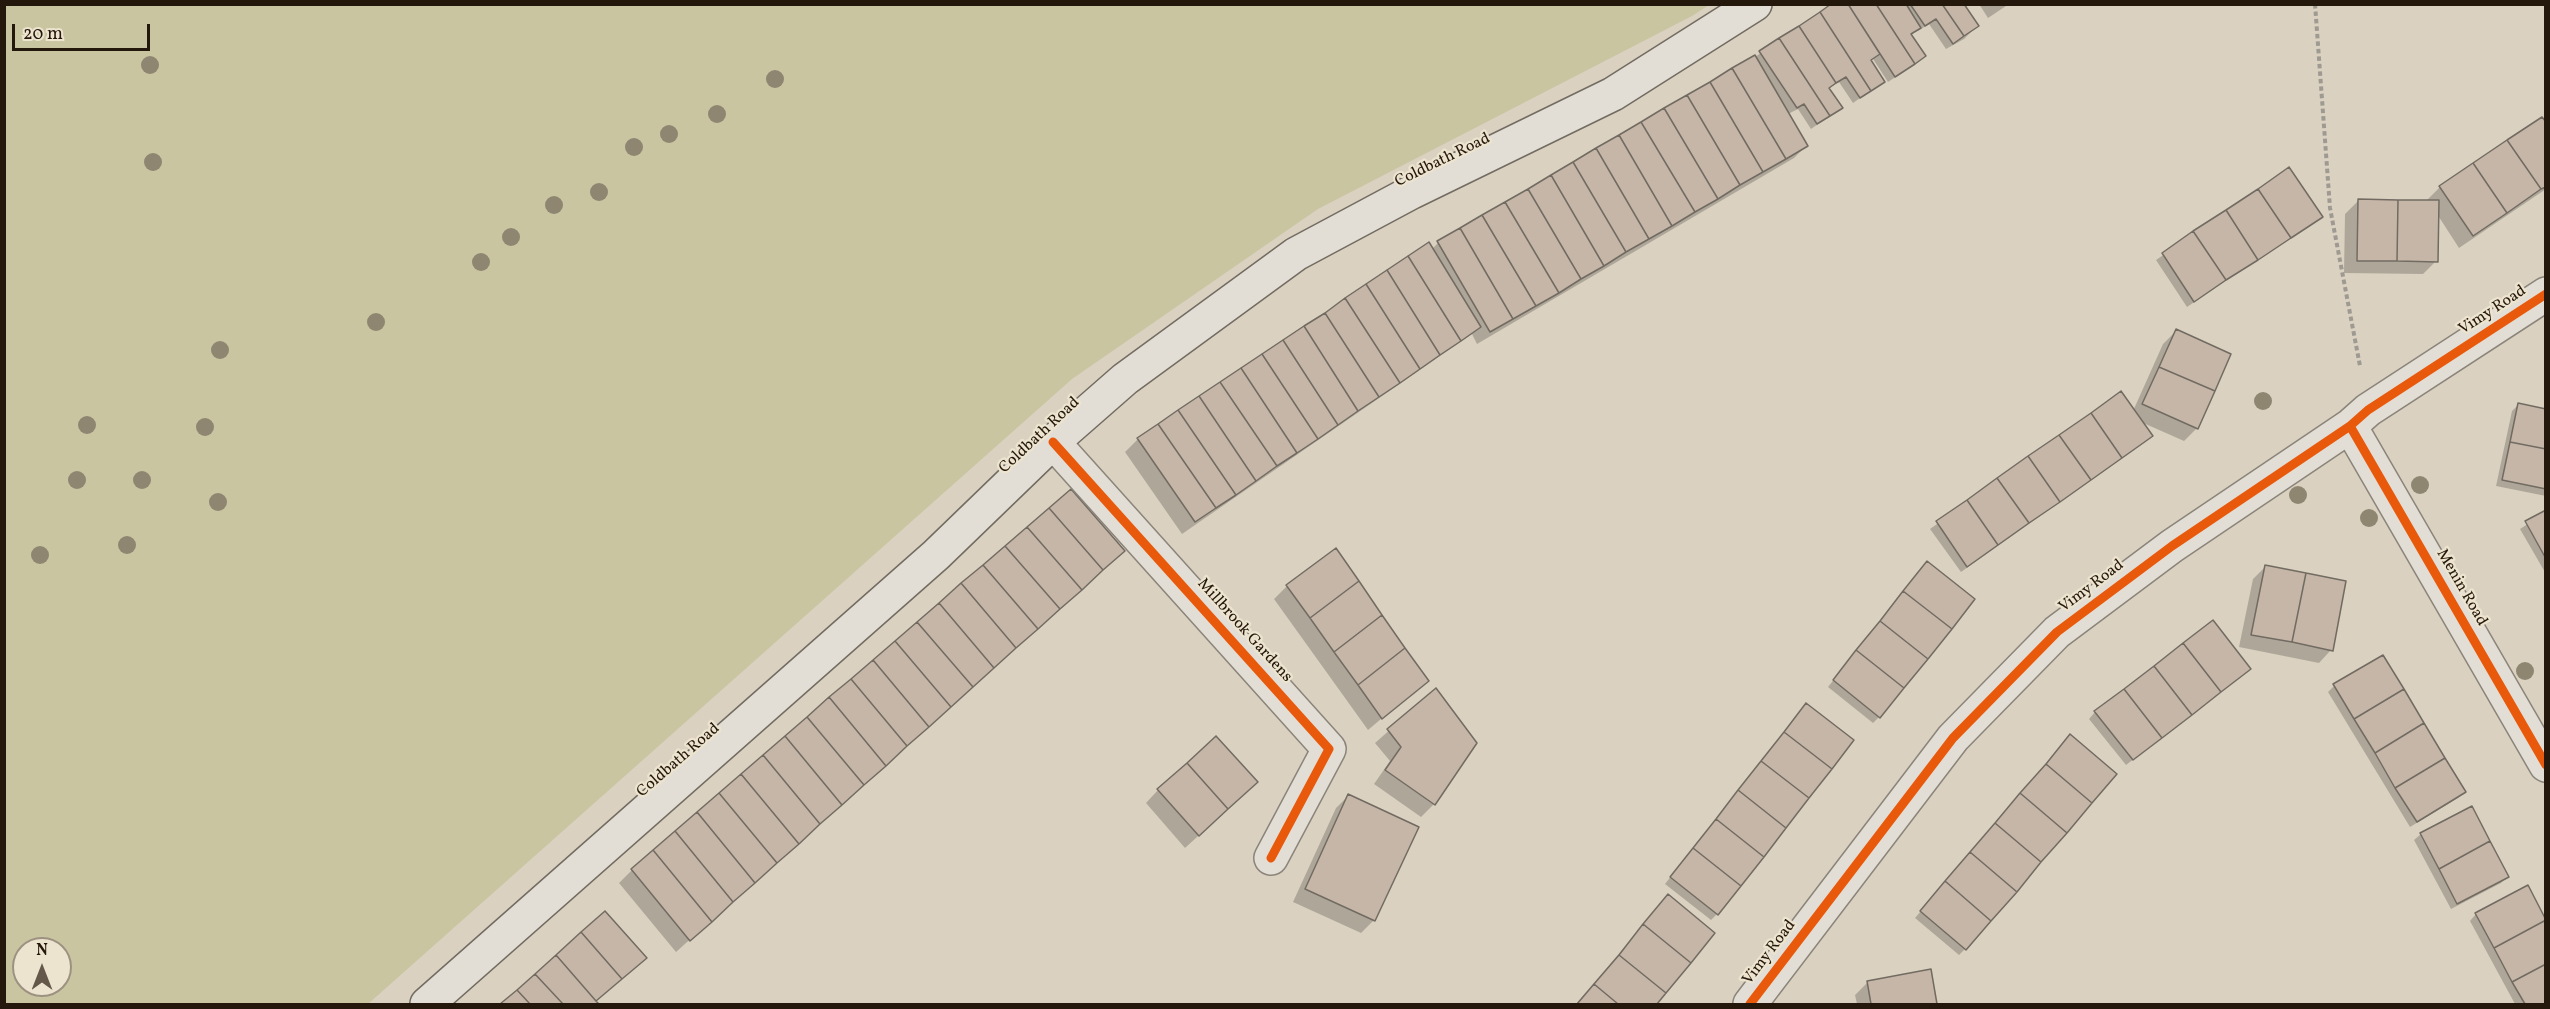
<!DOCTYPE html>
<style>
body{margin:0}
#map{position:relative;width:2550px;height:1009px;overflow:hidden;background:#dad1c0;font-family:Vollkorn,serif}
canvas{display:block}
.frame{position:absolute;inset:0;border:6px solid #24170b;pointer-events:none}
.north{position:absolute;left:12px;top:937px;width:60px;height:60px;box-sizing:border-box;background:#ede4cf;border:2px solid #9d9281;border-radius:50%;rotate:0deg;font-size:16px;font-weight:700;line-height:24px;text-align:center;color:#24170b}
.north::after{content:'';display:block;margin:auto;width:21px;height:27px;background:#64584a;clip-path:polygon(50% 0,100% 100%,50% 72%,0 100%)}
.scale{position:absolute;left:12px;top:24px;width:138px;height:27px;box-sizing:border-box;border:3px solid #24170b;border-top:0;padding-left:8px;font-size:18px;line-height:21px;white-space:nowrap;color:#24170b;-webkit-text-stroke:4px #ede4cf;paint-order:stroke}
</style>
<div id="map">
<canvas width="2550" height="1009"></canvas>
<div class="frame"></div>
<div class="north">N</div>
<div class="scale">20 m</div>
</div>
<script>
const context = document.querySelector('canvas').getContext('2d');
context.lineJoin = 'round';
function paint(path, color) { context.fillStyle = color; context.fill(path, 'evenodd'); }
const toPath = rows => new Path2D(rows.map(r => 'M' + r).join(''));
function stroke(path, color, width, dash) { context.strokeStyle = color; context.lineWidth = width; context.lineCap = dash ? 'butt' : 'round'; context.setLineDash(dash || []); context.stroke(path); }
function drawText(font, color, halo, rows, align = 'center') {
  context.font = font + ' Vollkorn,serif'; context.lineWidth = 4.5; context.setLineDash([]); context.textBaseline = 'middle'; context.strokeStyle = halo; context.fillStyle = color; for (const [text, x, y, turn = 0] of rows) {
    context.save(); context.translate(x, y); context.rotate((+turn || 0) * Math.PI / 180); context.textAlign = isNaN(turn) ? turn : align; if (halo) context.strokeText(text, 0, 0); context.fillText(text, 0, 0); context.restore();
  }
}
const green = toPath([
 [5,4,1709,4,1709,5,1692,16,1318,209,1072,379,368,1004,5,1004],
 [24,949,60,949,60,985,24,985]
]);
const shadow = toPath([
 [1834,4,1962,4,1977,26,1964,39,1946,49,1929,24,1918,31,1917,30,1910,35,1924,56,1918,62,1888,82,1873,59,1870,61,1883,82,1853,103,1839,82,1828,89,1841,108,1811,129,1798,109,1788,114,1807,145,1794,158,1477,344,1472,334,1182,534,1125,452,1138,439,1429,244,1432,249,1438,243,1755,57],
 [1979,4,2009,4,1988,18],
 [2546,116,2546,189,2459,248,2437,214,2436,261,2423,274,2344,273,2345,214,2358,201,2426,201,2440,187],
 [2289,169,2321,217,2187,307,2156,260],
 [2176,331,2197,428,2184,441,2141,422,2151,436,2145,442,1961,572,1930,529,2121,393,2133,411,2163,344],
 [2519,404,2546,410,2546,496,2496,486,2512,411],
 [2546,512,2546,574,2520,529],
 [1110,563,676,952,619,883,632,870],
 [2265,567,2331,650,2319,663,2239,647,2253,579],
 [1921,569,1879,717,1873,723,1828,687],
 [1287,586,1427,680,1368,730,1274,599],
 [2243,675,2126,765,2089,719,2095,712],
 [2334,686,2464,792,2458,798,2410,827,2328,692],
 [1435,690,1475,743,1434,804,1421,817,1374,784,1390,761,1375,743],
 [1800,711,1717,914,1711,920,1665,884],
 [2064,742,1965,949,1959,955,1915,918],
 [1158,790,1243,795,1185,848,1146,803],
 [1348,796,1374,920,1361,933,1293,902,1336,808],
 [2421,834,2507,877,2501,883,2451,909,2414,840],
 [1668,896,1713,933,1655,1004,1576,1004],
 [2476,914,2546,921,2546,1004,2515,1004,2470,921],
 [1929,971,1935,1004,1857,1004,1855,995,1868,982],
 [518,991,595,1002,597,1004,501,1004]
]);
const building = toPath([
 [1831,4,1848,4,1880,54,1871,60,1885,82,1871,91,1820,12,1831,4],
 [1848,4,1876,4,1915,64,1895,77,1848,4],
 [1876,4,1906,4,1921,28,1911,34,1926,56,1915,64,1876,4],
 [1910,4,1942,4,1964,36,1953,44,1936,19,1925,26,1910,4],
 [1942,4,1964,4,1979,26,1964,36,1942,4],
 [1820,12,1871,91,1860,98,1846,77,1836,83,1799,26,1820,12],
 [1799,26,1836,83,1829,88,1843,108,1830,116,1779,38,1799,26],
 [1779,38,1830,116,1817,124,1804,104,1797,108,1759,51,1779,38],
 [1755,55,1808,146,1786,159,1732,68,1755,55],
 [1732,68,1786,159,1763,172,1710,82,1732,68],
 [1710,82,1763,172,1740,185,1687,95,1710,82],
 [1687,95,1740,185,1718,199,1664,108,1687,95],
 [1664,108,1718,199,1695,212,1641,122,1664,108],
 [2542,117,2546,122,2546,187,2541,189,2507,140,2542,117],
 [1641,122,1695,212,1672,226,1619,135,1641,122],
 [1619,135,1672,226,1649,239,1596,148,1619,135],
 [2507,140,2541,189,2507,213,2473,163,2507,140],
 [1596,148,1649,239,1626,252,1573,162,1596,148],
 [1573,162,1626,252,1604,266,1551,175,1573,162],
 [2473,163,2507,213,2473,236,2439,186,2473,163],
 [2289,167,2323,217,2291,238,2258,189,2289,167],
 [1551,175,1604,266,1581,279,1528,189,1551,175],
 [1528,189,1581,279,1559,293,1505,202,1528,189],
 [2258,189,2291,238,2258,260,2226,210,2258,189],
 [2358,199,2398,200,2397,261,2357,261,2358,199],
 [2398,200,2439,200,2438,262,2397,261,2398,200],
 [1505,202,1559,293,1536,306,1482,215,1505,202],
 [2226,210,2258,260,2226,280,2193,231,2226,210],
 [1482,215,1536,306,1513,319,1460,228,1482,215],
 [1460,228,1513,319,1490,332,1437,241,1460,228],
 [2193,231,2226,280,2194,302,2162,253,2193,231],
 [1429,242,1481,327,1461,341,1408,256,1429,242],
 [1408,256,1461,341,1440,355,1387,270,1408,256],
 [1387,270,1440,355,1420,369,1366,284,1387,270],
 [1366,284,1420,369,1400,383,1345,298,1366,284],
 [1345,298,1400,383,1379,397,1325,313,1345,298],
 [1325,313,1379,397,1358,411,1304,326,1325,313],
 [1304,326,1358,411,1338,425,1283,340,1304,326],
 [2176,329,2231,354,2215,391,2159,367,2176,329],
 [1283,340,1338,425,1318,439,1262,354,1283,340],
 [1262,354,1318,439,1297,453,1241,368,1262,354],
 [2159,367,2215,391,2198,429,2142,404,2159,367],
 [1241,368,1297,453,1277,466,1220,382,1241,368],
 [1220,382,1277,466,1256,481,1199,396,1220,382],
 [2121,391,2153,436,2122,458,2091,413,2121,391],
 [1199,396,1256,481,1236,495,1178,410,1199,396],
 [2518,403,2546,409,2546,449,2510,442,2518,403],
 [1178,410,1236,495,1216,508,1158,424,1178,410],
 [2091,413,2122,458,2091,480,2059,435,2091,413],
 [1158,424,1216,508,1195,522,1137,438,1158,424],
 [2059,435,2091,480,2060,502,2028,456,2059,435],
 [2510,442,2546,449,2546,489,2502,480,2510,442],
 [2028,456,2060,502,2029,523,1997,478,2028,456],
 [1997,478,2029,523,1998,545,1967,500,1997,478],
 [1071,489,1125,551,1103,570,1049,508,1071,489],
 [1967,500,1998,545,1967,567,1936,521,1967,500],
 [1049,508,1103,570,1082,590,1027,527,1049,508],
 [2546,510,2546,556,2545,557,2525,521,2546,510],
 [1027,527,1082,590,1060,609,1005,546,1027,527],
 [1005,546,1060,609,1038,629,983,565,1005,546],
 [1336,548,1359,581,1310,618,1286,585,1336,548],
 [1927,561,1975,599,1952,629,1903,591,1927,561],
 [983,565,1038,629,1016,648,961,583,983,565],
 [2265,565,2306,573,2292,642,2251,635,2265,565],
 [2306,573,2346,581,2333,651,2292,642,2306,573],
 [1359,581,1382,615,1334,652,1310,618,1359,581],
 [961,583,1016,648,994,668,939,603,961,583],
 [1903,591,1952,629,1928,659,1880,621,1903,591],
 [939,603,994,668,973,687,917,622,939,603],
 [1382,615,1405,648,1358,685,1334,652,1382,615],
 [2213,620,2251,669,2221,692,2183,643,2213,620],
 [1880,621,1928,659,1904,688,1856,650,1880,621],
 [917,622,973,687,951,707,895,641,917,622],
 [895,641,951,707,929,727,873,660,895,641],
 [2183,643,2221,692,2192,715,2154,666,2183,643],
 [1405,648,1429,681,1382,719,1358,685,1405,648],
 [1856,650,1904,688,1880,718,1833,680,1856,650],
 [2383,655,2404,689,2354,719,2333,684,2383,655],
 [873,660,929,727,907,746,851,679,873,660],
 [2154,666,2192,715,2162,738,2124,689,2154,666],
 [851,679,907,746,886,766,829,697,851,679],
 [1436,688,1477,743,1435,805,1385,770,1401,747,1387,729,1436,688],
 [2124,689,2162,738,2133,760,2094,711,2124,689],
 [2404,689,2424,723,2375,753,2354,719,2404,689],
 [829,697,886,766,864,785,807,717,829,697],
 [1806,703,1854,740,1832,769,1784,732,1806,703],
 [807,717,864,785,842,805,785,736,807,717],
 [2424,723,2445,758,2395,788,2375,753,2424,723],
 [1784,732,1832,769,1809,798,1761,761,1784,732],
 [2070,734,2117,774,2092,803,2046,764,2070,734],
 [785,736,842,805,820,824,763,755,785,736],
 [1216,736,1258,782,1228,809,1187,763,1216,736],
 [763,755,820,824,799,844,741,774,763,755],
 [2445,758,2466,792,2417,822,2395,788,2445,758],
 [1761,761,1809,798,1786,828,1738,790,1761,761],
 [1187,763,1228,809,1199,836,1157,789,1187,763],
 [2046,764,2092,803,2067,833,2020,793,2046,764],
 [741,774,799,844,777,863,719,793,741,774],
 [1738,790,1786,828,1764,857,1716,819,1738,790],
 [719,793,777,863,755,883,697,812,719,793],
 [2020,793,2067,833,2041,862,1995,823,2020,793],
 [1348,794,1419,827,1375,921,1305,889,1348,794],
 [2472,806,2490,841,2439,869,2420,833,2472,806],
 [697,812,755,883,733,902,675,831,697,812],
 [1716,819,1764,857,1741,886,1693,848,1716,819],
 [1995,823,2041,862,2017,892,1970,852,1995,823],
 [675,831,733,902,712,922,653,850,675,831],
 [2490,841,2509,877,2457,904,2439,869,2490,841],
 [1693,848,1741,886,1718,915,1670,877,1693,848],
 [653,850,712,922,690,941,631,869,653,850],
 [1970,852,2017,892,1991,921,1945,881,1970,852],
 [1945,881,1991,921,1966,950,1920,911,1945,881],
 [2528,885,2546,920,2494,948,2475,913,2528,885],
 [1668,894,1715,933,1691,963,1643,924,1668,894],
 [605,911,647,958,622,979,581,932,605,911],
 [2546,920,2546,964,2512,982,2494,948,2546,920],
 [1643,924,1691,963,1666,993,1619,955,1643,924],
 [581,932,622,979,596,1001,556,955,581,932],
 [556,955,596,1001,599,1004,563,1004,535,974,556,955],
 [1619,955,1666,993,1657,1004,1618,1004,1594,984,1619,955],
 [2546,964,2546,1004,2525,1004,2512,982,2546,964],
 [1931,969,1937,1004,1871,1004,1867,981,1931,969],
 [535,974,563,1004,530,1004,517,990,535,974],
 [1594,984,1618,1004,1577,1004,1594,984],
 [517,990,530,1004,500,1004,517,990]
]);
const path = toPath([
 [2315,4,2330,208,2360,366]
]);
const street = toPath([
 [2350,426,2546,765],
 [1053,442,1329,749,1271,858],
 [1750,1004,1953,738,2057,632,2172,546,2350,426,2368,410,2546,294]
]);
const secondary = toPath([
 [427,1004,936,555,1053,442,1125,379,1296,254,1412,192,1613,94,1755,4]
]);
const cycleway = toPath([
 [2350,426,2546,765],
 [1053,442,1329,749,1271,858],
 [1750,1004,1953,738,2057,632,2172,546,2350,426,2368,410,2546,294]
]);
const trees = [
 [150,65],
 [775,79],
 [717,114],
 [669,134],
 [634,147],
 [153,162],
 [599,192],
 [554,205],
 [511,237],
 [481,262],
 [376,322],
 [220,350],
 [2263,401],
 [87,425],
 [205,427],
 [77,480],
 [142,480],
 [2420,485],
 [2298,495],
 [218,502],
 [2369,518],
 [127,545],
 [40,555],
 [2525,671]
];
const streetNames = [
 ["Coldbath Road",1443,161,-26],
 ["Vimy Road",2493,311,-33],
 ["Coldbath Road",1040,436,-43],
 ["Vimy Road",2092,587,-37],
 ["Menin Road",2461,588,60],
 ["Millbrook Gardens",1244,631,48],
 ["Coldbath Road",679,761,-41],
 ["Vimy Road",1770,953,-53]
];
paint(green, '#cac5a1');
paint(shadow, '#0003');
paint(building, '#c5b6a8');
stroke(building, '#726b61', 1.5);
stroke(street, '#8b847a', 36);
stroke(secondary, '#726b61', 36);
stroke(path, '#9e9a92', 4, [4.5, 3]);
stroke(street, '#e2ded5', 33);
stroke(secondary, '#e2ded5', 33);
stroke(cycleway, '#e8590c', 9);
context.fillStyle = '#8f8671';
for (const [x, y] of trees) { context.beginPath(); context.arc(x, y, 9, 0, 2 * Math.PI); context.fill(); }
drawText('16px', '#24170b', '#ede4cf', streetNames);
</script>
